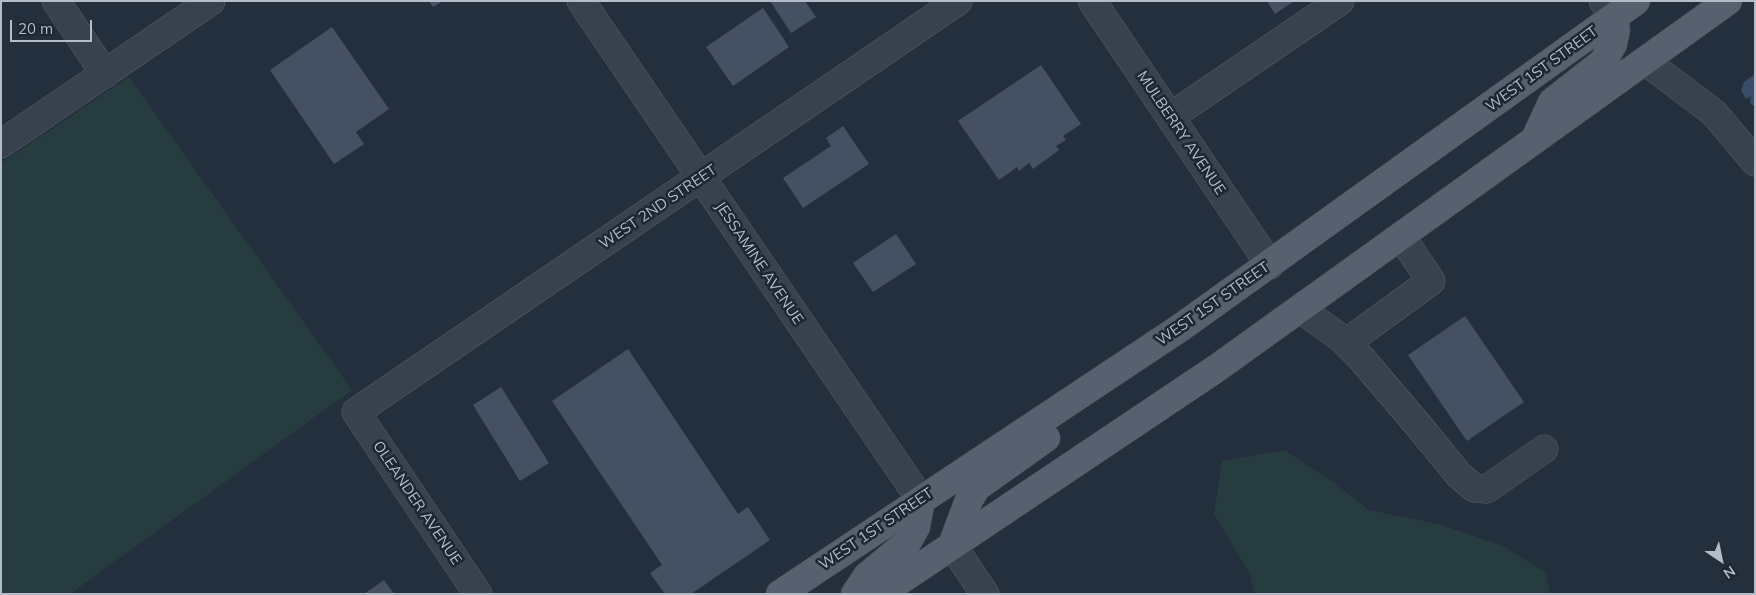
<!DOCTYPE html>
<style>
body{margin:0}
#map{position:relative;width:1756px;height:595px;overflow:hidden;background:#242f3e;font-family:Mulish,sans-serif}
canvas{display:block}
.frame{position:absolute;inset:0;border:2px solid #b4bcc9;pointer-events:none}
.north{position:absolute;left:1696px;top:535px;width:50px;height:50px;-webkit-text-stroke:4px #1d2633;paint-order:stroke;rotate:146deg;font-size:14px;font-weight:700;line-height:20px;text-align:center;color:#b4bcc9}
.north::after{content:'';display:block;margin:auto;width:18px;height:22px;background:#b4bcc9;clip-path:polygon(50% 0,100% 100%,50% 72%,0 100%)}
.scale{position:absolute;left:10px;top:20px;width:82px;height:22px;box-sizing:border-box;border:2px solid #b4bcc9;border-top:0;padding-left:6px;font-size:15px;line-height:18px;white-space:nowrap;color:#b4bcc9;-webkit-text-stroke:4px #1d2633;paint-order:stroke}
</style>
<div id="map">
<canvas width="1756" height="595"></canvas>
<div class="frame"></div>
<div class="north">N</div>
<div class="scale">20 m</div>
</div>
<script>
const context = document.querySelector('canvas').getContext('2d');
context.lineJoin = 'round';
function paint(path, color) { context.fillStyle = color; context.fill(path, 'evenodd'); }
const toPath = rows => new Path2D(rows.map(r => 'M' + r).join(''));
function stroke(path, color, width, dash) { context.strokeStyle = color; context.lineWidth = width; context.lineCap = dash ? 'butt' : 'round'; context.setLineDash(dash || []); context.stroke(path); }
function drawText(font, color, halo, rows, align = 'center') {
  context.font = font + ' Mulish,sans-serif'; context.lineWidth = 5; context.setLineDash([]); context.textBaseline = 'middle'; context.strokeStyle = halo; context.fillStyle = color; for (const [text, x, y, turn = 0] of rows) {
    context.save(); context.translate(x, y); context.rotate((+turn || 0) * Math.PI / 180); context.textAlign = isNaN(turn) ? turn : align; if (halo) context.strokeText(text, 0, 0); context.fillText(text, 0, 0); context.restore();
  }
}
const green = toPath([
 [129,77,352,390,70,594,1,594,1,163],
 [1284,450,1333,482,1369,510,1439,524,1503,546,1545,572,1550,594,1255,594,1250,574,1214,514,1222,461]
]);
const water = toPath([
 [1755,74,1755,107,1750,103,1751,97,1746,99,1741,90,1744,82]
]);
const building = toPath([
 [429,1,443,1,433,7],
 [770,1,805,1,816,17,791,33],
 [1267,1,1294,1,1275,14],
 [763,8,789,47,733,86,706,47],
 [332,27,389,109,356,132,364,144,334,164,270,70],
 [1041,65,1081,124,1063,136,1066,140,1056,146,1059,150,1033,169,1029,163,1019,171,1017,167,999,180,958,121],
 [843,126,869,164,803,208,783,178,831,146,826,138],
 [896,234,916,264,873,292,853,263],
 [1465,316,1524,402,1467,441,1408,355],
 [628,349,738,514,748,507,770,540,691,594,665,594,650,573,662,565,552,401],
 [501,387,549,463,520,481,473,405],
 [384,580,394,594,364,594]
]);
const minor = toPath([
 [56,1,105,74],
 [581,1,921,500],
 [1092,1,1270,265],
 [1603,1,1614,17],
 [1645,61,1714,113,1755,162],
 [1170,117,1340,1],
 [1,144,211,1],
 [1300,309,1341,338,1361,358,1418,425,1459,475,1474,488,1487,489,1544,449],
 [1346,343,1431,281,1401,236],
 [952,545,985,594],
 [478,594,356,412,958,1]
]);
const major = toPath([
 [1535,139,1552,102,1603,62,1613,44,1616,30,1614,17],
 [952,545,969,500,977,487,1046,438],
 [780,594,1180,328,1636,1],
 [855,594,867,576,907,543,916,527,921,500],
 [880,594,1217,368,1728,1]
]);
const streetNames = [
 ["WEST 1ST STREET",1542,69,-36],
 ["MULBERRY AVENUE",1181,133,56],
 ["WEST 2ND STREET",658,207,-34],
 ["JESSAMINE AVENUE",759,263,56],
 ["WEST 1ST STREET",1213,304,-35],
 ["OLEANDER AVENUE",417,503,56],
 ["WEST 1ST STREET",876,529,-34]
];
paint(green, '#263c3f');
paint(water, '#394c67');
paint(building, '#455162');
stroke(minor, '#565f6c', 29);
stroke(major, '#414a57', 29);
stroke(minor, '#38414e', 28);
stroke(major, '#56606e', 28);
drawText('15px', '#b4bcc9', '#1d2633', streetNames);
</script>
